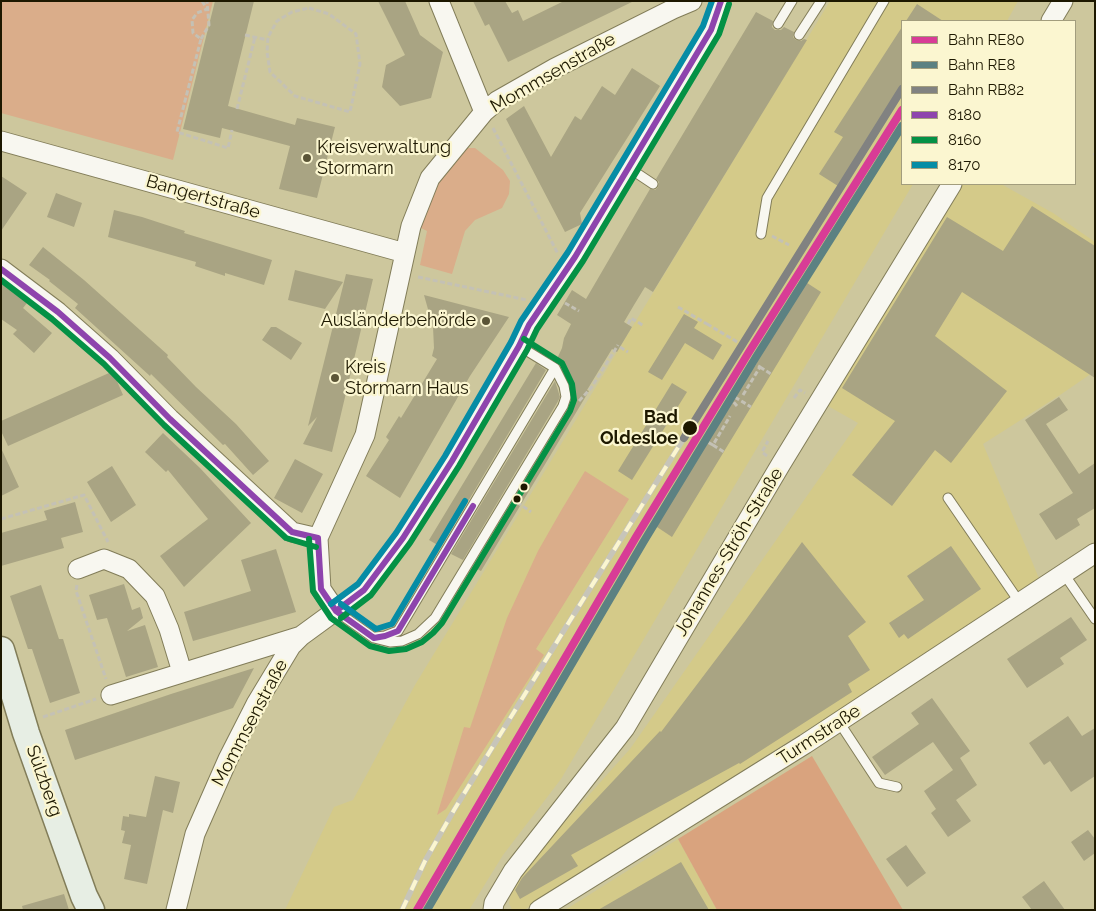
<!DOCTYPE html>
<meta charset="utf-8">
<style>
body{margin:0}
#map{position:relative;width:1096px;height:911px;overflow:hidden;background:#cdc79d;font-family:Raleway,sans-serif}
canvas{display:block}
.frame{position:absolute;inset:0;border:2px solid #1d1800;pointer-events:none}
.legend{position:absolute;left:901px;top:20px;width:175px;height:165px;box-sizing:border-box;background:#fbf6d0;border:1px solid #a29d7d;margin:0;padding:6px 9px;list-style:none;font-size:15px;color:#1d1800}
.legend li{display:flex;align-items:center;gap:10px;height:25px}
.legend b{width:25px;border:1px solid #a29d7d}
</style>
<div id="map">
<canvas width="1096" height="911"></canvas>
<div class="frame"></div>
<ul class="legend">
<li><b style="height:6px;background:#d83c96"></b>Bahn RE80</li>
<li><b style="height:6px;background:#5c8182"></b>Bahn RE8</li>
<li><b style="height:6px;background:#818281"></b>Bahn RB82</li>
<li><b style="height:6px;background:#8e44ad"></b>8180</li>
<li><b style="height:6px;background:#049145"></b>8160</li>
<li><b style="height:6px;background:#068ca5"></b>8170</li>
</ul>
</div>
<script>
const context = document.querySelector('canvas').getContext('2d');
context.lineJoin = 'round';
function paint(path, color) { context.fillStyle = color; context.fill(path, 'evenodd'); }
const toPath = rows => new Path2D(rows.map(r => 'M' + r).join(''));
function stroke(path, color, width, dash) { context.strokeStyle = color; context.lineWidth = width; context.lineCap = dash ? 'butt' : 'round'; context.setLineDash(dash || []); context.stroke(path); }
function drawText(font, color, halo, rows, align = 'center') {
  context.font = font + ' Raleway,sans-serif'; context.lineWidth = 4.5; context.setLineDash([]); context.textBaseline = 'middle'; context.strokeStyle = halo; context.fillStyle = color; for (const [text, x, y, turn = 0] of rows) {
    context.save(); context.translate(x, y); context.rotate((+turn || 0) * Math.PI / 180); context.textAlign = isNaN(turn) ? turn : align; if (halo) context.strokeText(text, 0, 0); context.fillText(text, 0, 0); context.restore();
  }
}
const built = toPath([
 [830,1,1018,1,1007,21,902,21,902,184,913,184,561,779,503,855,469,910,285,910,334,807,353,800,415,685],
 [952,184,1001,184,1053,213,1095,242,1095,371,1060,395,983,444,1043,588,797,736,524,910,512,910,509,903,514,879,630,749,858,423,828,406,845,360],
 [678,839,717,910,565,910]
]);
const green = toPath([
 [1,1,213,1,173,160,1,113],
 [465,148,475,148,503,170,510,181,509,194,502,208,475,220,465,231,452,274,420,265,427,231,419,227,438,182],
 [585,471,629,499,536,649,544,655,446,809,437,815,464,727,470,728,507,618,538,551,562,509]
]);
const forest = toPath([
 [812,756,903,910,717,910,678,839]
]);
const building = toPath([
 [215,1,254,1,228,106,295,125,297,118,335,127,317,198,279,189,290,146,222,128,220,138,183,129],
 [378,1,405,1,420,35,443,52,431,98,400,106,382,87,386,65,405,55],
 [473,1,505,1,512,13,518,10,523,21,564,1,634,1,508,62,489,24,485,26],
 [917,4,943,21,906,21],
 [756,12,773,21,772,27,775,30,781,30,784,27,794,32,793,37,796,40,801,41,804,39,807,40,653,292,645,287,634,305,624,322,632,327,617,352,612,349,587,390,589,391,481,571,473,567,568,409,572,399,570,383,561,365,556,361,562,348,564,338,571,324,557,315,572,290,586,299,650,189,655,190,658,187,659,182,656,179],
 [902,27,902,86,838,186,819,174,843,137,834,132],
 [632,68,660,86,580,213,582,224,565,232,506,119,524,106,551,157,575,116,581,120,602,86,615,95],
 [1,176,27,193,1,231],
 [56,193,82,203,74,227,47,217],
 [1032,206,1095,246,1095,378,962,292,935,336,1007,391,951,463,935,450,892,506,852,475,895,421,842,388,947,217,1003,251],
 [114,210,142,217,185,231,184,233,272,260,264,285,225,273,225,276,195,266,196,262,108,237],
 [43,247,84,280,168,355,167,357,196,387,236,424,269,461,253,475,225,444,223,445,151,374,150,376,75,308,78,304,49,281,50,280,29,265],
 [295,270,343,282,325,309,288,300],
 [346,274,373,279,332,452,303,444,317,417,308,426],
 [801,279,821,292,672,537,651,523],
 [1,283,27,303,23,308,52,333,34,353,13,334,17,330,1,319],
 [424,295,509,317,470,376,400,498,366,476,389,440,386,437,399,416,401,418,437,359,432,356,434,348,433,327],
 [684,314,698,322,694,328,722,345,713,360,685,343,662,380,648,372],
 [271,327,276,327,302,343,291,360,262,340],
 [536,363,546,370,441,547,429,540],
 [109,373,117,381,123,395,8,446,1,431,1,421],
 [555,381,560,397,557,403,463,560,451,554],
 [672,383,687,392,632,480,618,471],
 [1059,397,1068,410,1046,424,1079,474,1095,463,1095,508,1077,519,1080,525,1056,540,1039,514,1073,493,1025,420],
 [163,433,200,468,251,523,184,587,160,556,208,519,168,470,166,472,145,452],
 [1,448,19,487,1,496],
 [295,459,323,474,302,513,274,498],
 [112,466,136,505,111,522,87,482],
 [75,502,83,532,61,538,64,548,1,566,1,533,47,520,44,511],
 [802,542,866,622,848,636,870,670,848,684,852,692,740,764,739,763,571,855,578,866,520,899,515,890,522,878,660,731,661,732,745,621],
 [951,546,981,589,908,639,904,634,899,638,889,623,924,600,907,576],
 [276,549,296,612,193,641,184,612,251,591,241,560],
 [124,584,132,610,140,607,143,618,127,631,145,625,158,667,126,677,107,618,97,620,89,595],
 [41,585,59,639,63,639,80,693,50,703,32,649,28,649,10,596],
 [1071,617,1087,640,1060,658,1064,664,1027,688,1007,659],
 [254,668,233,708,75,760,65,730,171,694],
 [932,698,970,751,960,758,977,785,956,800,971,821,948,837,931,813,936,809,924,791,953,770,933,742,885,775,872,757,919,724,911,713],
 [1068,716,1082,736,1095,728,1095,776,1071,792,1050,761,1044,765,1029,743],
 [155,776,180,782,173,813,163,810,147,884,124,879,131,845,122,843,125,831,121,830,123,816,129,817,129,814,146,817],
 [1088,830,1095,839,1095,853,1084,861,1071,842],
 [906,845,926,873,907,887,886,859],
 [681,862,709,910,598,910],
 [1044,881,1065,910,1032,910,1022,897],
 [64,894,69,910,23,910,22,906]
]);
const path = toPath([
 [202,1,207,9,197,13,192,20,193,33,201,39,177,132,228,148,232,130],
 [309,8,329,14,356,34,360,64,350,112,295,96,270,72,267,52,268,37,277,21,292,12,309,8],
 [245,35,268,40],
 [201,39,209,25,207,1],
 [237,109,255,37],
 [493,128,558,254],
 [1094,153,1095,155],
 [772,236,789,245],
 [418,277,527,300],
 [565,303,579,311],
 [678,307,707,324,708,322],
 [628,324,631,318,644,326],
 [707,324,739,343],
 [620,347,628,352],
 [760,367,771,374],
 [743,395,760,367,750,361],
 [794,398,800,390,805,393],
 [579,401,591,388,618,345],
 [737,406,731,399,733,396,751,407],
 [702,439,713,445,730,416],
 [713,445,724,452],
 [767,456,762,452,768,441],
 [517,502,531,512],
 [1,519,84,495,108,542],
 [77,585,76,591,106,679],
 [43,717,96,699]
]);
const lane = toPath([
 [778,24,792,1],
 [799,35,821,1],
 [629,168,653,184],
 [761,234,767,198,884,1],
 [948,498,1020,603],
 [1064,574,1095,619],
 [336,611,374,638,390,642,402,641,418,634,435,618,563,406,566,397,564,386,555,368,519,346],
 [376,637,385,636,398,631,555,368],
 [839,722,879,783,897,787]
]);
const street = toPath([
 [439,1,484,112],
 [1051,21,1063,1],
 [1,141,405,253],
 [1,269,58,312,110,358,170,419,292,532,318,538],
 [78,569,104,559,129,569,155,596,169,629,182,672],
 [336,611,321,589,318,538,365,435,411,226,430,178,484,112,497,101,555,68,673,9,692,1],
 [111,695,301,636],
 [176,910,195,834,228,759,256,704,291,646,301,636,364,590,403,538,452,461,519,346,529,325,575,257,711,30,721,1],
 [493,910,494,903,513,871,625,728,781,464,952,184],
 [539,910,805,744,1095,553]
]);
const secondary = toPath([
 [1,650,26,733,84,896,91,910]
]);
const rail = toPath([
 [402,910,425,861,454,810,566,627,684,438]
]);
const bus1 = toPath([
 [1,269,58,312,110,358,170,419,292,532,318,538],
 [318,538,321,589,336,611,374,638,385,636,398,631,473,506],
 [336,611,364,590,403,538,452,461,519,346,529,325,575,257,711,30,721,1]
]);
const bus2 = toPath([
 [1,280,52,319,104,364,164,425,286,538,316,547],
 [309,539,313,591,331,618,370,646,389,651,406,649,422,642,433,633,442,623,570,411,574,400,572,384,562,363,524,339],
 [341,618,371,595,410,543,459,466,527,350,537,329,583,261,719,34,729,4]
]);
const bus3 = toPath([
 [331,604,358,584,396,533,445,456,511,342,521,321,568,252,703,26,712,1],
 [341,604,376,629,392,624,465,501]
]);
const rail1 = toPath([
 [417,910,636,537,749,352,902,110]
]);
const rail2 = toPath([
 [427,910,644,541,756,357,902,126]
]);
const rail3 = toPath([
 [684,438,902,89]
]);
const markers = [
 [307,158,5,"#5b5537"],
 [486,321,5,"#5b5537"],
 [335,378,5,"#5b5537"],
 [690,428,8,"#1d1800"],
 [524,487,4.5,"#1d1800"],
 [517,499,4.5,"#1d1800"]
];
const streetNames = [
 ["Mommsenstraße",553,73,-30],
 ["Bangertstraße",203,197,16],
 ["Johannes-Ströh-Straße",729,552,-59],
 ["Mommsenstraße",250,723,-62],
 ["Turmstraße",819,735,-33],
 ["Sülzberg",44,781,70]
];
const poiNames = [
 ["Kreisverwaltung",317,148],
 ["Stormarn",317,169],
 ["Ausländerbehörde",476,321,"right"],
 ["Kreis",345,368],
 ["Stormarn Haus",345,389]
];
const stopNames = [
 ["Bad",678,418],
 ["Oldesloe",678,439]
];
paint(built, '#d4ca89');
paint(green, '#daad8a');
paint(forest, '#d9a37e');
paint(building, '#a9a483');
stroke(lane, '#827d59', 11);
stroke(street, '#827d59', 21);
stroke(secondary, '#827d59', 29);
stroke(path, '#c4c1b5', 3, [5, 2.5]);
stroke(lane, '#f8f7f0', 9);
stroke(street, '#f8f7f0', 19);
stroke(secondary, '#e7eee4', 26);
stroke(rail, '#c7c5b9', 5.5);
stroke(rail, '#fbf6d0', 4, [11]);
stroke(bus1, '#8e44ad', 6);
stroke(bus2, '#049145', 6);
stroke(bus3, '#068ca5', 6);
stroke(rail1, '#d83c96', 8);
stroke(rail2, '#5c8182', 8);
stroke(rail3, '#818281', 8);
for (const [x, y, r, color] of markers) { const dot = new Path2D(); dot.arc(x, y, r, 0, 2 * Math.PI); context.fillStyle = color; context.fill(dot); stroke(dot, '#fbf6d0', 2); }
drawText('18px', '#1d1800', '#fbf6d0', streetNames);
drawText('18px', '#1d1800', '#fbf6d0', poiNames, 'left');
drawText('bold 18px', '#1d1800', '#fbf6d0', stopNames, 'right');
</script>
